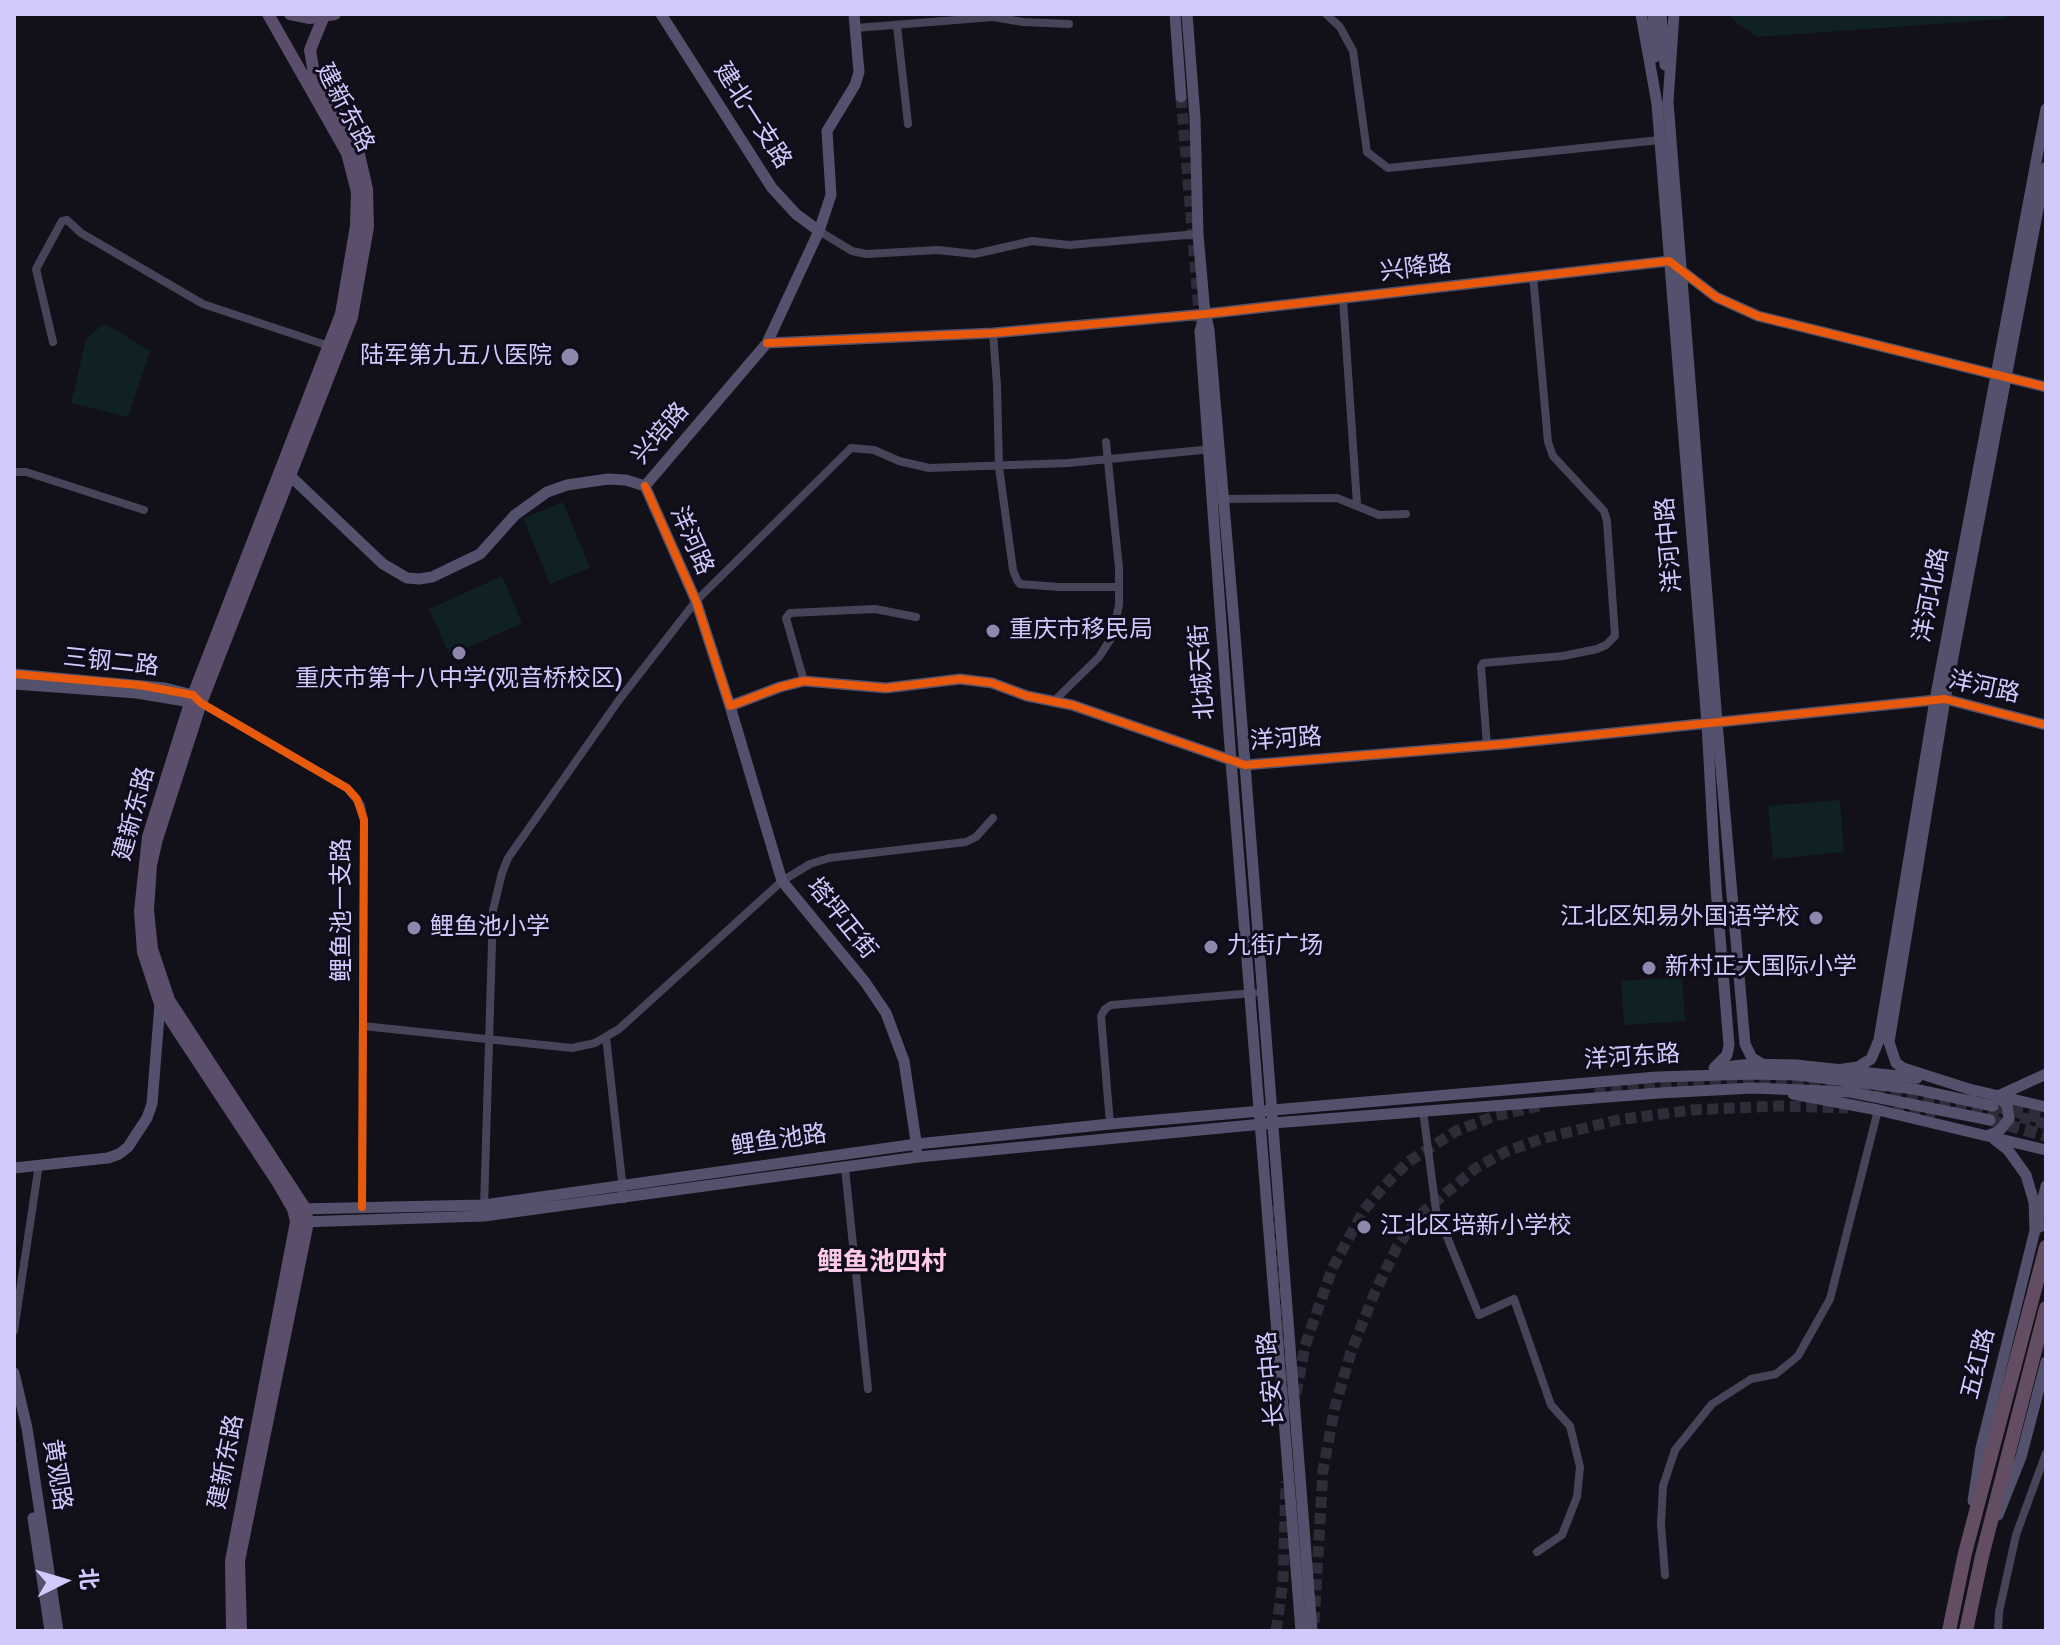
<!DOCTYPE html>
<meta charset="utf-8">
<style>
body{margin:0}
#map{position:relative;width:2060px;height:1645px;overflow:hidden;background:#121018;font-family:Signika,"Noto Sans SC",sans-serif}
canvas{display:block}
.frame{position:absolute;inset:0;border:16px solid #d2c9fc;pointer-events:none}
.north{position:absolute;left:24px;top:1541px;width:80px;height:80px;-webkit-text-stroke:6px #100c1c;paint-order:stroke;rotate:85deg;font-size:22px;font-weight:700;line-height:32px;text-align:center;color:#d2c9fc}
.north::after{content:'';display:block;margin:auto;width:28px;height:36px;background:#d2c9fc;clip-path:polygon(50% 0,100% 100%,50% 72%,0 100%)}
</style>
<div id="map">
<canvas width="2060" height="1645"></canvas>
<div class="frame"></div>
<div class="north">北</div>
</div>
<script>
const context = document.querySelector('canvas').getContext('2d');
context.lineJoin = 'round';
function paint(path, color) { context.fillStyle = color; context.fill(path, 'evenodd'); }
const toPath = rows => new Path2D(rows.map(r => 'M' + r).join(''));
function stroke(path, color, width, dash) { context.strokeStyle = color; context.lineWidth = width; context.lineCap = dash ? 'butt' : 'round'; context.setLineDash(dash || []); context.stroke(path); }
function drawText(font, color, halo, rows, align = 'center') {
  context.font = font + ' Signika,"Noto Sans SC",sans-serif'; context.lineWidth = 6; context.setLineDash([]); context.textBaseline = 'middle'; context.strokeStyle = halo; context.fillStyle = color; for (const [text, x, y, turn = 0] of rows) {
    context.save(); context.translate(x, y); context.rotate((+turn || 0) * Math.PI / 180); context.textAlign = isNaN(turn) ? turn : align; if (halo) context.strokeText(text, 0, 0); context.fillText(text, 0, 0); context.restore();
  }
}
const green = toPath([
 [1729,14,2008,14,2003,19,1758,37,1734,21],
 [102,325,108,325,150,351,128,417,71,403,86,339],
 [563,502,590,568,550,584,523,518],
 [502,576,522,623,450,656,429,609],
 [1840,800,1844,852,1773,859,1768,806],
 [1682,977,1685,1021,1624,1025,1621,981]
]);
const secondaryTunnel = toPath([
 [1181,97,1200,324],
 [1595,1094,1689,1083,1779,1082,1851,1087,1992,1110,2046,1124],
 [1893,1110,1935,1113],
 [1272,1206,1289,1420],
 [1296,1394,1305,1346,1332,1269,1364,1210,1385,1185,1408,1162,1456,1131,1495,1116,1539,1106],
 [1314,1623,1323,1470,1335,1407,1351,1352,1375,1292,1397,1247,1421,1214,1476,1168,1505,1152,1541,1139,1617,1120,1692,1110,1781,1106,1848,1108],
 [1276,1631,1283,1582,1286,1482]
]);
const primaryTunnel = toPath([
 [1993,1106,2046,1119],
 [1990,1120,2046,1136]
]);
const street = toPath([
 [1326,14,1340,27,1353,51,1367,152,1388,168,1660,140],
 [897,26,908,124],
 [856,28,993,17,1023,22,1069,24],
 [819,231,852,251,866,254,938,250,975,254,1032,241,1069,245,1198,234],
 [1343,299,1357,504],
 [993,333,997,385,999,467,1013,570,1017,580,1020,584,1059,587,1119,587],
 [53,342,36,269,62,221,67,220,81,233,203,304,329,346],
 [14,472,26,472,144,510],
 [1218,499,1337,498,1379,515,1406,514],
 [804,681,786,618,790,613,875,609,916,617],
 [1054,701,1099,657,1112,637,1119,605,1119,568,1106,442],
 [201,703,347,788,361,805,364,820,362,1207],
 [1487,746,1481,667,1483,663,1563,656,1597,649,1606,645,1615,636,1607,521,1604,511,1553,456,1548,442,1533,275],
 [363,1026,572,1048,595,1043,619,1029,782,881,810,864,829,858,966,842,976,837,993,818],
 [606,1037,624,1199],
 [1423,1111,1436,1210,1479,1315,1514,1299,1551,1405,1570,1426,1580,1467,1577,1497,1562,1535,1537,1552],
 [1110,1124,1101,1016,1105,1009,1111,1005,1254,993],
 [845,1168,868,1389],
 [484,1208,493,910,502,873,508,858,619,700,696,601,851,448,874,450,899,461,929,468,1068,463,1213,449],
 [14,1331,39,1164],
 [1665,1575,1661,1524,1663,1486,1675,1450,1712,1404,1751,1379,1776,1374,1798,1356,1830,1299,1878,1110],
 [1998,1631,1999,1612,2016,1535,2046,1453]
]);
const secondary = toPath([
 [661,14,772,188,796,214,819,231],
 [1175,14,1181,97],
 [1187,14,1195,118,1198,234,1205,314,1200,331,1231,761,1301,1631],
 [1641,14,1657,104,1707,723,1716,888,1729,1045,1727,1055,1714,1068],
 [1653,14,1655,57],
 [1661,14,1665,65],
 [1674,14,1668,102,1717,722,1745,1044,1752,1058,1762,1064],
 [1206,316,1209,330,1234,622,1312,1631],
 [767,343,993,333,1205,314,1669,261,1716,297,1758,316,2046,387],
 [284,470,383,564,407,578,419,579,432,577,480,554,515,515,547,492,567,485,608,479,626,480,645,486,767,343,819,231,831,195,827,131,855,85,859,72,854,14],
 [645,486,696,601,730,706,780,687,804,681,886,688,960,679,992,683,1027,696,1072,705,1245,765,1504,744,1935,700,1945,699,2046,725],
 [14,674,165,688,193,695,198,699],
 [14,684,137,693,197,703],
 [730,706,782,881,865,982,886,1013,904,1061,917,1148],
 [1715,1068,1752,1064,1796,1065,1917,1078],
 [1843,1069,1858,1067,1871,1059,1879,1040,1935,700,2046,109],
 [1969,1089,2046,1107],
 [1975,1091,1903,1068,1896,1063,1889,1042,1945,699,2046,167],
 [1793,1094,1878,1110,2046,1150],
 [1989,1135,1999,1131,2009,1119,2007,1105,1998,1096,2046,1074],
 [1995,1140,2008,1150,2026,1175,2034,1202,2035,1229,2046,1224],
 [14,1168,108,1158,119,1154,128,1147,147,1118,152,1104,160,1004],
 [298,1209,484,1205,917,1144,1110,1124,1657,1077,1753,1074,1797,1075,1914,1089,1993,1106],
 [300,1222,484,1216,918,1157,1273,1123,1659,1093,1753,1088,1850,1092,1990,1120],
 [14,1373,27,1428,58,1631],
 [1973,1501,1981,1448,2046,1186],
 [1998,1515,2021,1457,2046,1362],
 [33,1518,50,1631]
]);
const primary = toPath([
 [290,14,310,18,335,14],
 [232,1631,231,1561,296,1222,293,1209,278,1183,160,1004,143,952,140,911,148,837,190,703,341,314,356,226,357,192,347,153,268,14],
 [241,1631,239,1561,308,1222,305,1208,169,1000,152,949,148,910,151,865,157,839,201,703,352,317,368,227,367,189,358,150,314,74,310,50,323,18]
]);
const highway = toPath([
 [1949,1631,1965,1553,2046,1247],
 [1966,1631,1982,1556,2046,1308]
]);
const cycleway = toPath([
 [767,343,993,333,1205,314,1669,261,1716,297,1758,316,2046,387],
 [645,486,696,601,730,706,780,687,804,681,886,688,960,679,992,683,1027,696,1072,705,1245,765,1504,744,1935,700,1945,699,2046,725],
 [14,674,139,685,193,695,201,703,347,788,357,799,364,820,362,1207]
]);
const markers = [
 [570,357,10,"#8f88ac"],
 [993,631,8,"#8f88ac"],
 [459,653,8,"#8f88ac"],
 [1816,918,8,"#8f88ac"],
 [414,928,8,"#8f88ac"],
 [1211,947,8,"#8f88ac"],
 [1649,968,8,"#8f88ac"],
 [1364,1227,8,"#8f88ac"]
];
const streetNames = [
 ["建新东路",344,108,62],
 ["建北一支路",752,116,57],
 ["兴降路",1416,269,-7],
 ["兴培路",661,434,-49],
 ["洋河路",691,541,66],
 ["洋河中路",1670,545,-95],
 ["洋河北路",1932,595,-79],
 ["三钢二路",111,663,6],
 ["北城天街",1203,672,-94],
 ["洋河路",1984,688,12],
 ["洋河路",1286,740,-4],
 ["建新东路",135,814,-75],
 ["鲤鱼池一支路",343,910,-90],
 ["塔坪正街",841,919,51],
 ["洋河东路",1632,1058,-4],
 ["鲤鱼池路",779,1141,-8],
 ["五红路",1979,1364,-76],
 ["长安中路",1272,1379,-95],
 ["建新东路",227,1462,-79],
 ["黄观路",56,1475,81]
];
const poiNames = [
 ["陆军第九五八医院",552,357,"right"],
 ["重庆市移民局",1009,631],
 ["重庆市第十八中学(观音桥校区)",459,680,"center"],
 ["江北区知易外国语学校",1800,918,"right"],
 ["鲤鱼池小学",430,928],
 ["九街广场",1227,947],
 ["新村正大国际小学",1665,968],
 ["江北区培新小学校",1380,1227]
];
const neighbourhoodNames = [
 ["鲤鱼池四村",882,1263]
];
paint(green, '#0f2123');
stroke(secondaryTunnel, '#2f2c3a', 11, [11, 5.5]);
stroke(primaryTunnel, '#2f2c3a', 12, [12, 6]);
stroke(street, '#474459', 8);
stroke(secondary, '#53516c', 11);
stroke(primary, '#5b4e6a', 12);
stroke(highway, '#634d62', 14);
stroke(cycleway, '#e8590c', 8);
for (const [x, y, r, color] of markers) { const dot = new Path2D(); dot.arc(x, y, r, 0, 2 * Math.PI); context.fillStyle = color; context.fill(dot); stroke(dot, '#100c1c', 3); }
drawText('24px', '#d2c9fc', '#100c1c', streetNames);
drawText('24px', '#d2c9fc', '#100c1c', poiNames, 'left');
drawText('bold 26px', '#fdcbe7', '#100c1c', neighbourhoodNames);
</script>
